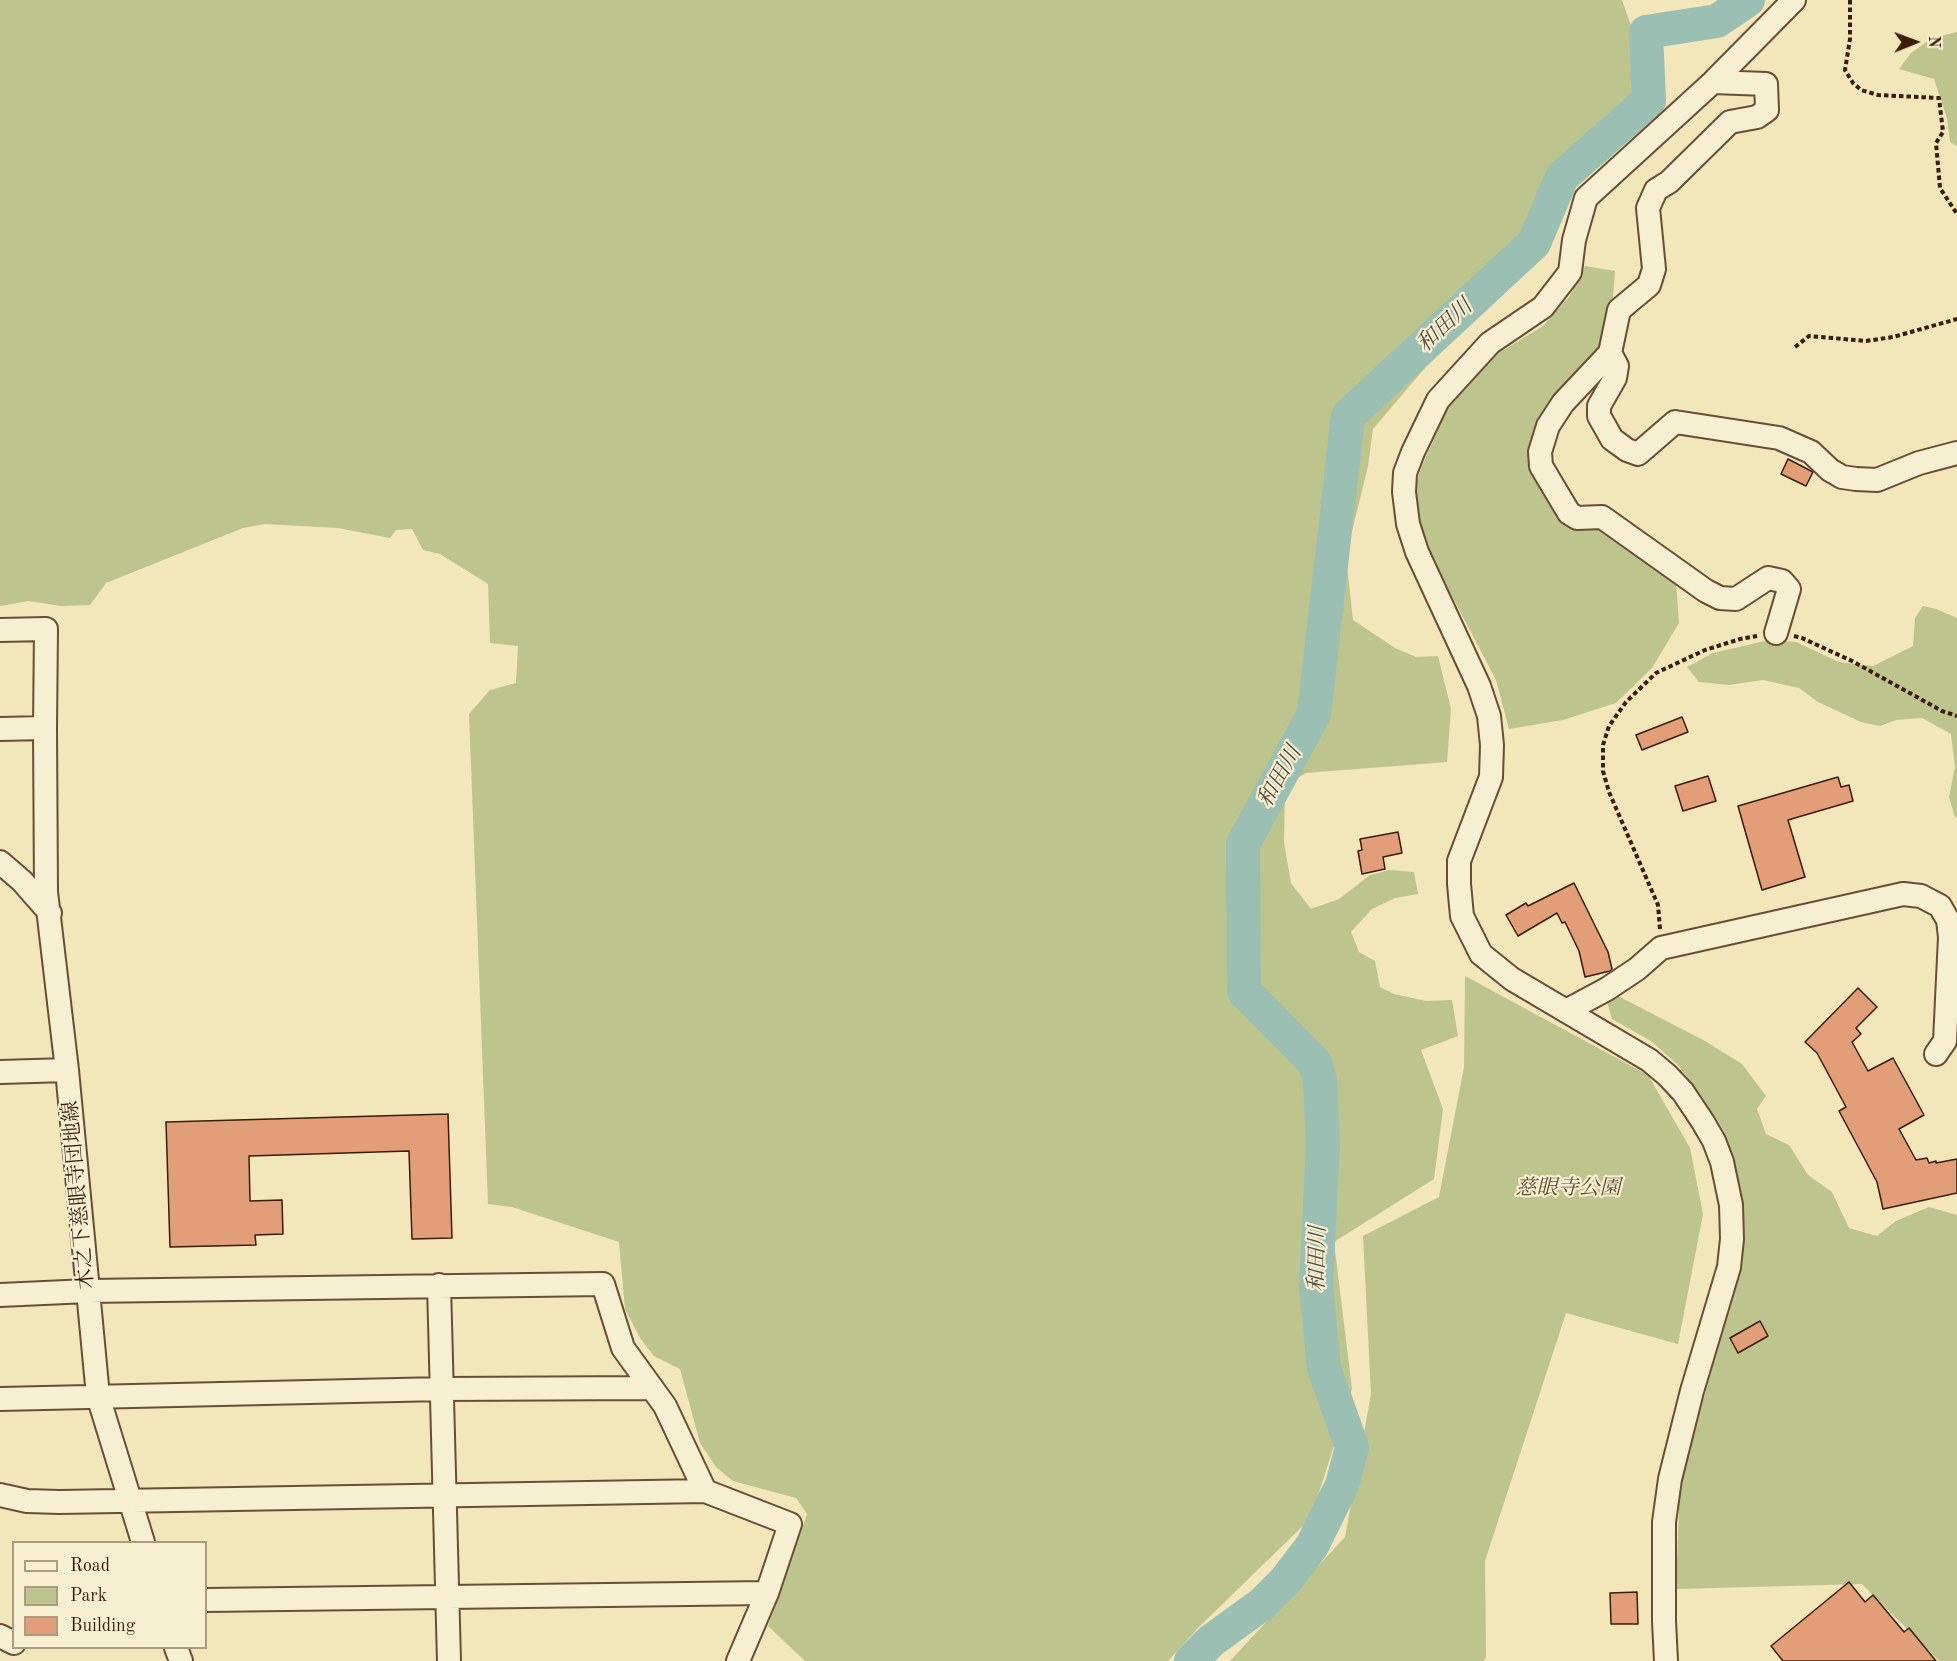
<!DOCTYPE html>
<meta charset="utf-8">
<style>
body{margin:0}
#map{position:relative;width:1957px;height:1661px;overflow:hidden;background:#f3e6ba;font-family:"Old Standard TT",serif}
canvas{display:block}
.legend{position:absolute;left:12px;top:1541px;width:195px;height:108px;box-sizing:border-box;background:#f7efd2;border:2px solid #ac9b82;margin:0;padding:8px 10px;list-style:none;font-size:18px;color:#3b1c09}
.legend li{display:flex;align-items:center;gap:12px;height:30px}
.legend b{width:30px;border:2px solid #ac9b82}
.north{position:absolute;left:1885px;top:12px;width:60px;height:60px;-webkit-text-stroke:4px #f7efd2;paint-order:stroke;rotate:89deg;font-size:16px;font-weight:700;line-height:24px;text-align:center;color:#3b1c09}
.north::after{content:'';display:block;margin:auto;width:21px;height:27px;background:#3b1c09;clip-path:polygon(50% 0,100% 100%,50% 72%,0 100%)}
</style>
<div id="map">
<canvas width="1957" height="1661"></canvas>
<ul class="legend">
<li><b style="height:8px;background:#f7efd2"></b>Road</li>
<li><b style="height:16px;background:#bec48d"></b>Park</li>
<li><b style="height:16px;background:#e19e79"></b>Building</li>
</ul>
<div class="north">N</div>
</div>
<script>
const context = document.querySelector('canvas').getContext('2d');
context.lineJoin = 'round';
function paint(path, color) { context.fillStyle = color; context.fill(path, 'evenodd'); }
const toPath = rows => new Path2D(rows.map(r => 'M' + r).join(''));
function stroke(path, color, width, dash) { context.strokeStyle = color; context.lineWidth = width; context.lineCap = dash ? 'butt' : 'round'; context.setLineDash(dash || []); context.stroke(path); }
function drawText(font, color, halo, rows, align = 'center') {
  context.font = font + ' "Old Standard TT","Noto Serif JP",serif'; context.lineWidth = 4.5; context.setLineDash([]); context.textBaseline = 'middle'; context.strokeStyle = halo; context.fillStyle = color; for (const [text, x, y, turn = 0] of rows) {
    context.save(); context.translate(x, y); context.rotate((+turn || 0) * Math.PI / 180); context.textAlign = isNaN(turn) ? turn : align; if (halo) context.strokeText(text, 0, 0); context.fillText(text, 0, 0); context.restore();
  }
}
const green = toPath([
 [0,0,1622,0,1636,40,1643,104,1601,159,1568,193,1533,266,1483,308,1424,369,1373,429,1368,466,1346,556,1353,620,1395,648,1416,657,1438,656,1451,709,1447,762,1306,773,1285,785,1284,843,1291,883,1311,909,1339,899,1370,875,1390,870,1414,872,1418,894,1395,898,1372,909,1351,932,1359,952,1375,961,1380,987,1394,994,1426,1001,1452,1000,1458,1036,1421,1050,1443,1109,1434,1179,1334,1242,1352,1389,1311,1518,1200,1626,1168,1661,805,1661,768,1626,807,1514,796,1498,733,1481,716,1467,700,1443,680,1369,654,1356,640,1338,625,1309,619,1242,512,1207,488,1204,469,714,490,690,516,683,518,646,490,643,488,584,440,554,423,550,412,529,396,530,390,538,338,528,265,524,243,528,106,583,90,605,61,606,29,601,0,606],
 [1957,32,1957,146,1950,142,1947,118,1934,79,1899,69,1911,53,1932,38],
 [1585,266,1615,271,1612,310,1601,352,1549,412,1538,471,1593,521,1676,583,1679,623,1652,668,1616,703,1563,720,1509,729,1496,680,1433,560,1418,527,1415,486,1422,466,1448,408,1489,359,1543,326,1569,297],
 [1923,606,1936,609,1957,618,1957,817,1955,817,1949,797,1955,767,1951,734,1922,718,1896,720,1880,726,1861,722,1818,702,1799,688,1763,680,1729,685,1699,682,1687,667,1713,653,1769,640,1796,642,1839,662,1873,666,1913,646,1915,618],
 [1465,976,1648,1075,1690,1148,1703,1214,1678,1344,1566,1313,1485,1561,1486,1657,1484,1661,1230,1661,1345,1537,1371,1394,1363,1236,1439,1197,1464,1067],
 [1616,995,1705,1041,1742,1064,1766,1096,1757,1109,1766,1134,1789,1145,1808,1175,1832,1192,1849,1228,1877,1236,1896,1221,1929,1207,1957,1215,1957,1661,1939,1661,1862,1584,1676,1589,1680,1483,1734,1290,1745,1238,1742,1198,1724,1131,1701,1095,1677,1064,1651,1041,1612,1019,1607,1002]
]);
const river = toPath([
 [1191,1661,1211,1641,1262,1604,1285,1581,1312,1546,1342,1485,1352,1447,1324,1368,1316,1286,1323,1142,1320,1081,1315,1063,1244,991,1243,844,1314,714,1348,416,1534,243,1562,177,1649,100,1646,32,1717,21,1748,0]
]);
const building = toPath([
 [1788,459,1813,472,1806,486,1781,474,1788,459],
 [1682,717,1688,732,1642,750,1636,735,1682,717],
 [1708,776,1716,801,1683,811,1675,786,1708,776],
 [1838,777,1841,787,1849,785,1853,801,1788,820,1805,877,1762,890,1738,806,1838,777],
 [1398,832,1402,853,1383,857,1385,869,1362,874,1358,851,1362,850,1360,839,1398,832],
 [1574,883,1608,952,1612,969,1610,971,1585,977,1579,951,1565,922,1562,923,1557,913,1518,936,1506,915,1526,903,1528,906,1574,883],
 [1858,988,1877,1007,1856,1028,1861,1034,1852,1042,1868,1071,1893,1058,1924,1115,1899,1129,1916,1160,1927,1158,1929,1163,1936,1161,1936,1163,1957,1159,1957,1193,1883,1209,1877,1182,1839,1111,1846,1107,1817,1053,1805,1042,1858,988],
 [448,1114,452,1238,412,1239,409,1151,249,1156,250,1201,282,1200,283,1234,255,1235,256,1245,170,1247,166,1122,448,1114],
 [1760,1321,1768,1336,1738,1353,1730,1338,1760,1321],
 [1849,1582,1865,1602,1873,1595,1904,1632,1909,1628,1936,1661,1783,1661,1771,1646,1849,1582],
 [1637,1592,1638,1624,1611,1624,1610,1593,1637,1592]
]);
const path = toPath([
 [1850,0,1850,39,1845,70,1853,83,1861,90,1878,95,1939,98,1943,132,1936,143,1940,188,1957,214],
 [1795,347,1809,336,1866,341,1893,337,1957,319],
 [1794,636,1802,638,1852,661,1942,711,1957,716],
 [1660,929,1658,905,1609,792,1603,771,1603,745,1609,726,1626,702,1656,673,1705,650,1740,639,1757,636]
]);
const minor = toPath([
 [1713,82,1766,84,1767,110,1757,117,1730,122,1669,182,1656,190,1648,208,1654,269,1649,285,1619,310,1610,353,1617,366,1615,378,1599,406,1599,416,1612,439,1627,450,1638,454,1675,422,1779,438,1811,452,1830,470,1842,477,1856,479,1877,480,1919,463,1957,453],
 [1610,353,1563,403,1548,426,1540,452,1541,466,1569,513,1577,518,1602,517,1706,591,1720,598,1736,599,1768,578,1782,581,1789,589,1776,633],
 [0,630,46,629,45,728,46,892,67,1070,98,1396,143,1542],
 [0,729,45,728],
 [0,862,22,881,50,913],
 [1566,1011,1607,989,1637,969,1661,948,1903,894,1921,896,1940,906,1948,920,1950,937,1945,1041,1936,1054],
 [0,1072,67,1070],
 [439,1285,449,1661],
 [0,1295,88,1291,603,1284,623,1348,665,1406,705,1491,790,1524,767,1593,738,1661],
 [0,1399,442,1389,652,1388],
 [0,1495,27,1501,59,1502,705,1491],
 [206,1600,767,1593],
 [0,1636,14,1643],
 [176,1648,181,1661],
 [1666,1661,1664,1621,1664,1522,1670,1479,1692,1391,1729,1267,1732,1239,1731,1205,1722,1162,1714,1141,1703,1122,1683,1092,1667,1075,1649,1060,1512,979,1481,954,1462,916,1459,884,1459,861,1491,777,1492,745,1489,716,1479,686,1417,552,1408,524,1404,492,1405,473,1413,452,1438,400,1490,343,1543,307,1570,272,1574,240,1586,198,1713,82,1794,0]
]);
const parkNames = [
 ["慈眼寺公園",1568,1188]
];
const streetNames = [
 ["木之下慈眼寺団地線",79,1195,-95]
];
const waterNames = [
 ["和田川",1445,326,-43],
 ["和田川",1280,777,-61],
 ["和田川",1318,1259,-89]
];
paint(green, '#bec48d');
stroke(river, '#9bbfb3', 34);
paint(building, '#e19e79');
stroke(building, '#3b1c09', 1.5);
stroke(minor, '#694e35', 26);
stroke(path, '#3b1c09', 4, [4.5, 3]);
stroke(minor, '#f7efd2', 22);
drawText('italic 21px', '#624e31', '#f7efd2', parkNames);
drawText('21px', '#3b1c09', '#f7efd2', streetNames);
drawText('italic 22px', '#584d3c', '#f7efd2', waterNames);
</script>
